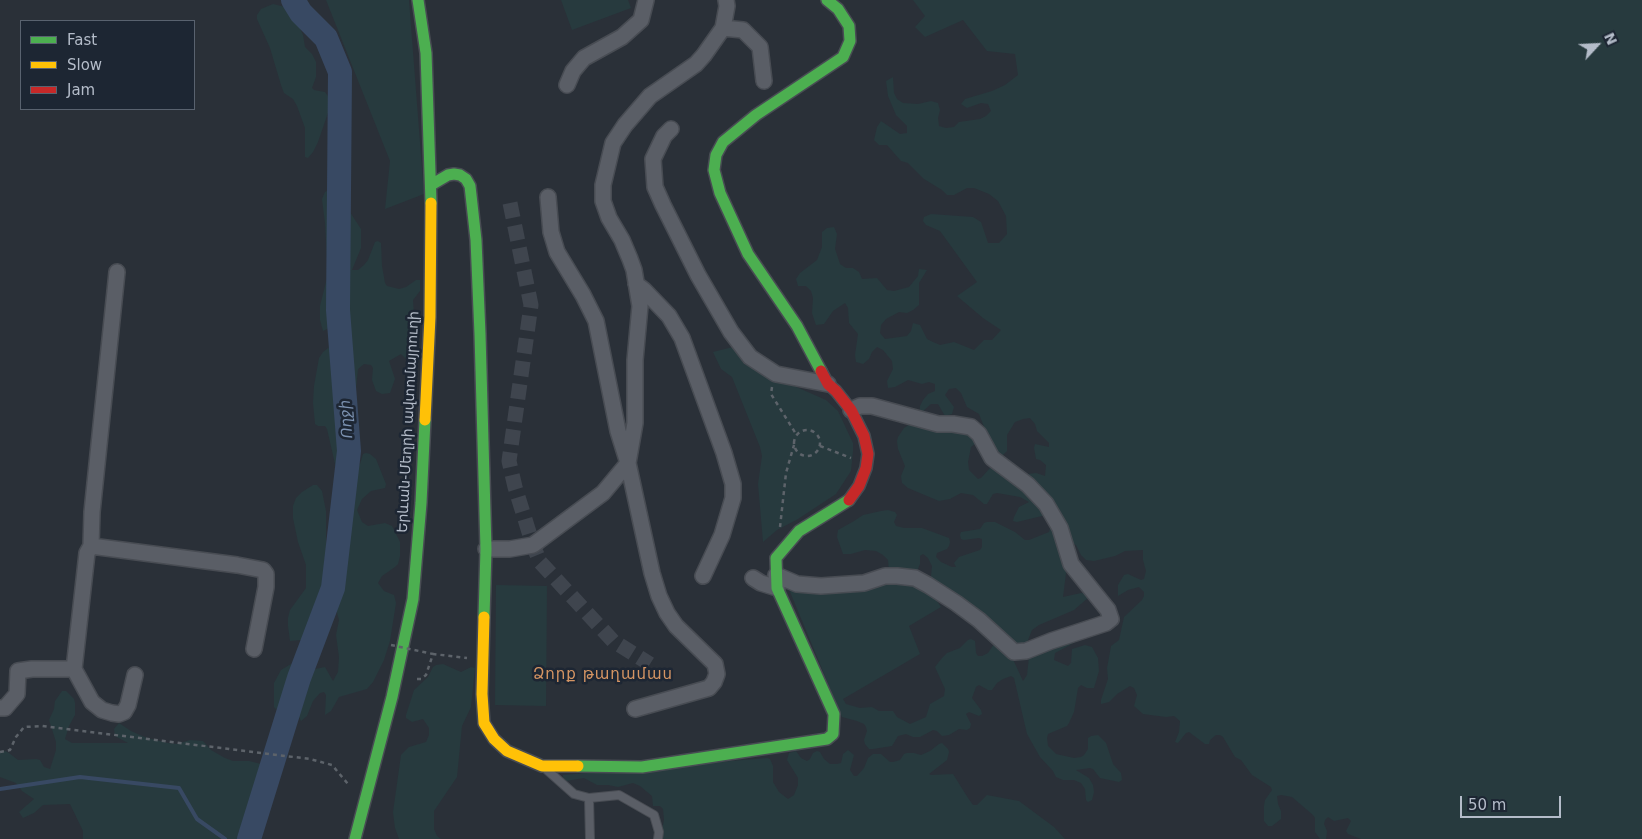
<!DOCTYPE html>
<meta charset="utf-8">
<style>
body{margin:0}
#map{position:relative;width:1642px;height:839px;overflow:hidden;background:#2a3038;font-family:"DejaVu Sans",sans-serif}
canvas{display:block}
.legend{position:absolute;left:20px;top:20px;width:175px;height:90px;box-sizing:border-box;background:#1d2633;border:1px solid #59626f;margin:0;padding:6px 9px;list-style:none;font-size:15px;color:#b4bcc9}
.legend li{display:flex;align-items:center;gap:10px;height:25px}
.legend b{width:25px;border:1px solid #59626f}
.north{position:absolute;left:1572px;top:20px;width:50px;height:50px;-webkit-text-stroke:4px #1d2633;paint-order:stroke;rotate:65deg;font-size:14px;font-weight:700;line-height:20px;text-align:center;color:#b4bcc9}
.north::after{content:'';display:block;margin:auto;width:18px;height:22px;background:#b4bcc9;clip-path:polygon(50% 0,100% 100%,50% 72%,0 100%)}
.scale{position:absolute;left:1460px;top:796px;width:101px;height:22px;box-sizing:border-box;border:2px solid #b4bcc9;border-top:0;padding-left:6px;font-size:15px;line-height:18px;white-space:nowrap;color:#b4bcc9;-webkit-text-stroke:4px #1d2633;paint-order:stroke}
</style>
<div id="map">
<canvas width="1642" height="839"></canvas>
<ul class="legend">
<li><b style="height:6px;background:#4caf50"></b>Fast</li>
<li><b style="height:6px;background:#ffc107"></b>Slow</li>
<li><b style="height:6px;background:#c62828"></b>Jam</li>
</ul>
<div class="north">N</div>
<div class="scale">50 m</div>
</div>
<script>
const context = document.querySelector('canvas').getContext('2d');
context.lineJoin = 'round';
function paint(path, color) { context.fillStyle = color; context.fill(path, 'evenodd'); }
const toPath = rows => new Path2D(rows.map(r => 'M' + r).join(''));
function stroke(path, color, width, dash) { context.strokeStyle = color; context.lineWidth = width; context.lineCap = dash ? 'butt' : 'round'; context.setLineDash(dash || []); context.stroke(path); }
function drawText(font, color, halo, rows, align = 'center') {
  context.font = font + ' "DejaVu Sans","Noto Sans Armenian",sans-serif'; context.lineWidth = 5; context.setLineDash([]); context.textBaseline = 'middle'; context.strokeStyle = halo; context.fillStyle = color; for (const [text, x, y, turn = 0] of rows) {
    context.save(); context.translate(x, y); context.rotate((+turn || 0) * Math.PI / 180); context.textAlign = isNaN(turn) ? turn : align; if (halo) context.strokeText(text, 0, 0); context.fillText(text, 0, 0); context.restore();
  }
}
const green = toPath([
 [326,0,409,0,424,194,385,209,390,161],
 [561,0,628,0,631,8,572,30],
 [913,0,1642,0,1642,839,1361,839,1348,834,1346,831,1351,821,1348,818,1334,821,1328,817,1325,820,1324,824,1327,831,1326,839,1320,839,1315,832,1315,818,1313,815,1292,797,1281,795,1277,796,1278,804,1281,811,1281,819,1272,826,1268,826,1264,821,1264,806,1265,800,1272,790,1271,787,1252,775,1241,760,1235,757,1223,737,1220,735,1216,735,1210,740,1209,744,1205,744,1189,732,1186,733,1178,743,1175,742,1179,732,1180,721,1174,716,1166,717,1143,714,1134,706,1137,695,1134,688,1130,686,1117,694,1109,702,1101,704,1101,700,1108,679,1107,668,1111,646,1119,640,1124,617,1142,600,1144,596,1144,592,1139,587,1128,590,1118,596,1118,585,1124,575,1128,574,1141,580,1144,579,1146,571,1143,560,1143,550,1125,551,1115,556,1094,561,1086,560,1081,555,1076,545,1070,542,1063,597,1081,593,1088,594,1089,597,1074,610,1039,625,1032,630,1026,645,1011,655,1023,681,1027,675,1029,657,1094,632,1055,653,1054,660,1068,666,1071,663,1072,649,1085,645,1092,647,1098,658,1099,671,1094,688,1087,688,1081,685,1078,688,1074,712,1069,723,1067,726,1048,734,1047,738,1048,746,1056,754,1074,758,1081,757,1084,755,1088,749,1088,738,1091,736,1098,735,1106,743,1113,764,1121,773,1122,780,1119,782,1100,778,1093,769,1090,768,1076,770,1089,778,1093,785,1094,792,1092,800,1088,802,1086,800,1085,789,1081,783,1074,780,1063,780,1056,777,1053,771,1040,757,1027,734,1014,678,1011,676,1003,679,997,683,992,690,988,690,979,685,976,687,972,698,981,710,982,714,979,716,969,712,966,714,971,724,970,728,967,730,959,729,949,735,942,736,937,731,933,730,920,737,913,737,906,734,898,736,892,746,873,749,869,749,865,744,864,740,867,731,866,727,864,724,857,721,842,717,788,587,803,589,889,571,888,560,883,555,876,551,865,550,851,554,843,554,837,537,838,530,854,521,863,515,881,511,888,510,895,512,897,515,894,522,896,526,904,528,922,528,949,538,950,542,949,546,947,549,937,553,936,557,941,562,952,567,956,567,954,563,959,557,980,550,982,547,982,539,979,538,964,540,961,539,960,535,961,532,980,529,984,523,987,522,995,522,1015,532,1025,540,1029,540,1049,532,1051,525,1045,516,1042,516,1017,522,1013,521,1014,517,1019,507,1029,502,1020,497,997,493,993,494,987,504,984,504,973,495,961,493,950,499,939,501,908,488,902,483,901,476,905,466,898,449,897,441,898,437,904,428,910,424,965,427,976,443,971,447,968,462,969,470,978,479,981,478,991,467,994,466,1029,478,1028,474,1036,473,1045,476,1046,465,1040,460,1036,459,1034,448,1035,444,1049,447,1049,443,1037,431,1035,424,1030,418,1023,419,1015,422,1007,435,1007,451,1002,456,995,455,979,414,967,407,961,393,956,388,949,389,945,395,954,407,952,414,945,416,938,404,931,404,920,414,920,406,923,400,928,394,935,391,935,384,929,382,922,384,908,380,895,387,888,388,887,381,893,369,892,361,883,350,877,347,872,352,869,359,863,364,856,362,855,355,858,334,849,323,848,308,845,303,833,311,824,324,816,325,812,313,813,298,811,291,806,286,798,286,796,279,800,273,817,260,822,247,822,232,827,228,834,227,837,234,835,249,840,264,846,268,853,268,859,272,862,279,877,278,887,290,894,291,909,287,918,276,919,269,927,270,919,283,919,305,913,310,907,313,899,312,886,319,881,325,880,333,885,339,907,336,911,331,913,323,920,325,927,339,933,342,940,345,954,342,974,350,984,340,992,340,1001,330,983,318,957,296,977,282,940,231,926,225,923,221,924,217,931,214,973,217,981,222,988,243,999,243,1007,234,1006,216,998,201,989,194,974,188,967,188,954,195,947,195,942,190,924,179,908,163,901,161,887,145,879,145,874,140,877,127,881,121,900,134,907,133,907,126,896,115,888,96,886,81,893,77,894,93,897,99,903,103,918,104,931,101,938,103,940,110,938,118,939,126,946,128,954,127,959,122,980,119,986,116,991,111,988,104,981,103,967,108,961,104,965,99,992,91,1005,85,1018,75,1015,54,987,51,963,20,925,37,915,27,925,16],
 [923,554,928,558,932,566,931,576,933,582,994,636,994,644,988,653,982,656,978,656,976,653,975,641,971,639,968,640,960,648,947,653,942,658,935,667,945,689,944,696,930,704,926,717,910,724,897,717,893,711,879,711,872,707,860,708,846,704,843,699,920,654,909,626,941,607,917,571,920,564,920,556],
 [273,4,285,7,295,16,303,35,305,47,312,54,316,62,316,77,312,88,314,90,325,92,330,99,330,107,318,142,313,152,308,158,305,157,305,128,297,106,293,99,284,93,281,85,270,48,257,19,257,15,261,9],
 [329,190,333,191,342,200,361,229,361,248,352,270,358,270,364,265,368,260,375,242,378,241,381,243,382,266,385,283,387,286,399,289,406,287,416,280,420,280,420,291,413,300,414,314,420,323,417,354,414,358,406,359,401,354,389,361,395,379,390,393,382,394,376,391,372,380,373,368,371,365,364,364,358,369,355,398,348,434,348,447,353,462,357,465,360,464,363,454,366,453,370,454,376,459,386,484,385,488,371,491,362,499,357,510,362,522,368,526,385,523,392,526,400,542,400,556,398,564,395,567,382,576,378,583,384,591,394,595,396,603,390,641,384,660,373,682,367,689,339,697,331,711,325,715,326,695,324,692,320,693,313,701,307,716,301,721,291,701,287,699,284,701,280,708,276,709,274,707,274,683,281,670,291,664,297,668,305,671,325,667,333,681,338,672,339,657,336,635,339,620,336,609,332,609,321,615,311,632,301,640,290,641,288,626,288,618,290,610,306,588,306,565,298,542,293,518,293,506,296,498,302,492,313,485,317,485,322,491,326,511,326,552,324,564,327,586,330,594,336,599,339,599,335,582,339,532,336,488,339,481,327,429,325,426,318,426,315,424,313,403,314,386,319,358,323,352,332,345,339,337,347,307,346,290,344,286,341,286,334,295,331,324,329,328,323,331,320,320,320,306,328,274,325,223,322,199,325,192],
 [733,347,744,364,826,400,838,411,853,443,853,451,851,471,836,494,798,519,777,530,763,542,758,484,762,456,760,447,732,377,721,369,713,352],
 [496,585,547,586,546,706,495,705],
 [443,664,461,672,471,667,475,668,471,707,462,726,457,777,434,811,434,829,437,836,441,839,399,839,395,828,393,812,401,755,409,747,426,742,429,735,429,728,423,719,412,722,406,718,406,715,414,690,428,677,433,667,436,665],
 [62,691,66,691,74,699,75,703,75,715,69,726,65,739,72,743,128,743,115,736,114,729,119,723,131,731,147,738,168,743,177,744,190,740,203,741,211,750,225,758,233,761,249,761,261,764,264,766,265,771,253,800,246,812,244,824,239,831,237,839,83,839,83,831,70,804,43,805,34,813,23,818,19,812,34,799,22,791,16,783,0,777,0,752,5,751,9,753,18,760,36,759,40,760,44,767,50,769,56,750,56,742,49,720,54,709,55,701],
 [942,743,948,749,949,752,947,760,929,774,931,775,953,774,968,798,973,805,977,805,987,795,1019,801,1054,827,1065,839,660,839,664,820,663,809,660,806,653,806,652,796,640,786,633,783,618,787,608,785,597,785,584,778,566,781,563,779,563,775,767,758,770,759,773,766,773,782,779,792,788,799,794,795,798,785,798,778,787,760,789,753,796,751,801,758,807,761,810,759,813,753,817,751,820,752,824,759,830,764,837,764,841,763,843,754,848,750,854,755,850,770,854,776,857,776,864,768,868,758,873,754,881,754,890,762,893,762,900,760,904,754,907,753,914,753,921,755,930,751,939,744]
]);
const stream = toPath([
 [0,789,80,777,179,788,197,819,225,839]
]);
const river = toPath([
 [249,839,299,678,333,588,349,451,338,310,340,72,326,38,301,13,293,0]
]);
const streetTunnel = toPath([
 [510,203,531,305,509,461,515,487,533,545,540,562,613,641,650,664]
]);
const path = toPath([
 [772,387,771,394,796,434],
 '794 443a13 13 0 1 1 26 0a13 13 0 1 1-26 0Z',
 [820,446,851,458],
 [780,527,786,473,794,445],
 [417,679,421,679,426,675,433,654,467,658],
 [0,752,10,750,16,737,24,727,42,726,310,759,332,765,348,784]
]);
const lane = toPath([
 [547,770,574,794,589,798,619,795,654,815,659,832,658,839],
 [589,798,590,839]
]);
const street = toPath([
 [723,28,743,30,760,47,764,81],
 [567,85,573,71,584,58,622,37,641,20,646,0],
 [671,129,664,136,653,159,655,187,663,205,698,275,731,332,750,357,776,374,828,384],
 [548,197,551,232,557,252,583,295,596,321,618,431,628,463,652,573,659,596,667,613,676,626,715,664,717,674,714,682,709,688,635,709],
 [117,272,92,512,91,546,87,553,74,669,92,702,102,710,112,713,119,714,124,712,128,705,135,675],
 [636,284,644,290,669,316,682,338,724,453,733,484,733,498,722,535,703,576],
 [91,546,237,565,263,570,266,574,266,587,254,649],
 [486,549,510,549,533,545,603,493,628,463,635,423,635,360,640,306,634,270,630,259,622,240,609,218,603,201,603,185,613,143,625,125,650,96,696,64,704,55,723,28,727,6,726,0],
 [776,575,797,584,821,586,864,583,885,576,897,576,915,578,928,585,956,603,979,620,1014,652,1026,651,1051,641,1106,623,1111,619,1108,610,1071,564,1060,528,1046,504,1028,485,992,458,979,434,971,427,953,424,938,424,872,406,860,406,851,410],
 [753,578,761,583,777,588],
 [0,708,5,708,17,694,18,671,32,669,74,669]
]);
const fast = toPath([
 [418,0,426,53,431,203],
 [431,185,448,175,454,174,460,175,466,179,470,186,476,240,480,334,486,549,484,617],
 [821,371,797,326,748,254,720,193,714,170,716,155,723,142,756,115,843,57,850,41,849,26,838,9,827,0],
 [578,766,642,767,827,739,833,734,834,714,777,588,776,558,799,531,849,500],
 [355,839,392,697,413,599,421,503,425,420]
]);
const slow = toPath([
 [425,420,430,317,431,203],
 [484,617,482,694,484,723,494,739,507,751,542,766,578,766]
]);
const jam = toPath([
 [821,371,828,384,836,391,851,410,864,436,868,454,866,468,859,486,849,500]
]);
const pathBridge = toPath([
 [391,645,433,654]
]);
const streetNames = [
 ["Երևան-Մեղրի ավտոմայրուղի",409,422,-87]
];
const waterNames = [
 ["Ողջի",347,419,-94]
];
const neighbourhoodNames = [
 ["Ձորք թաղամաս",603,675]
];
paint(green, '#273a3e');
stroke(stream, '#384963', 4);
stroke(river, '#384963', 24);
stroke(streetTunnel, '#3f454e', 15, [15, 8]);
stroke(lane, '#484c53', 10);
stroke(street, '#484c53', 18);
stroke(fast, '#484c53', 14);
stroke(slow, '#484c53', 14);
stroke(jam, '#484c53', 14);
stroke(path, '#5d636a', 2.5, [4, 4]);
stroke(lane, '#5a5e66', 8);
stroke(street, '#5a5e66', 15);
stroke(fast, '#4caf50', 11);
stroke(slow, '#ffc107', 11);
stroke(jam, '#c62828', 11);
stroke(pathBridge, '#5d636a', 2.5, [4, 4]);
drawText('14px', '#b4bcc9', '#1d2633', streetNames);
drawText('italic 15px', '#7c92b1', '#1d2633', waterNames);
context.letterSpacing = '1px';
drawText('15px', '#d59563', '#1d2633', neighbourhoodNames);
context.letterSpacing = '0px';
</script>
